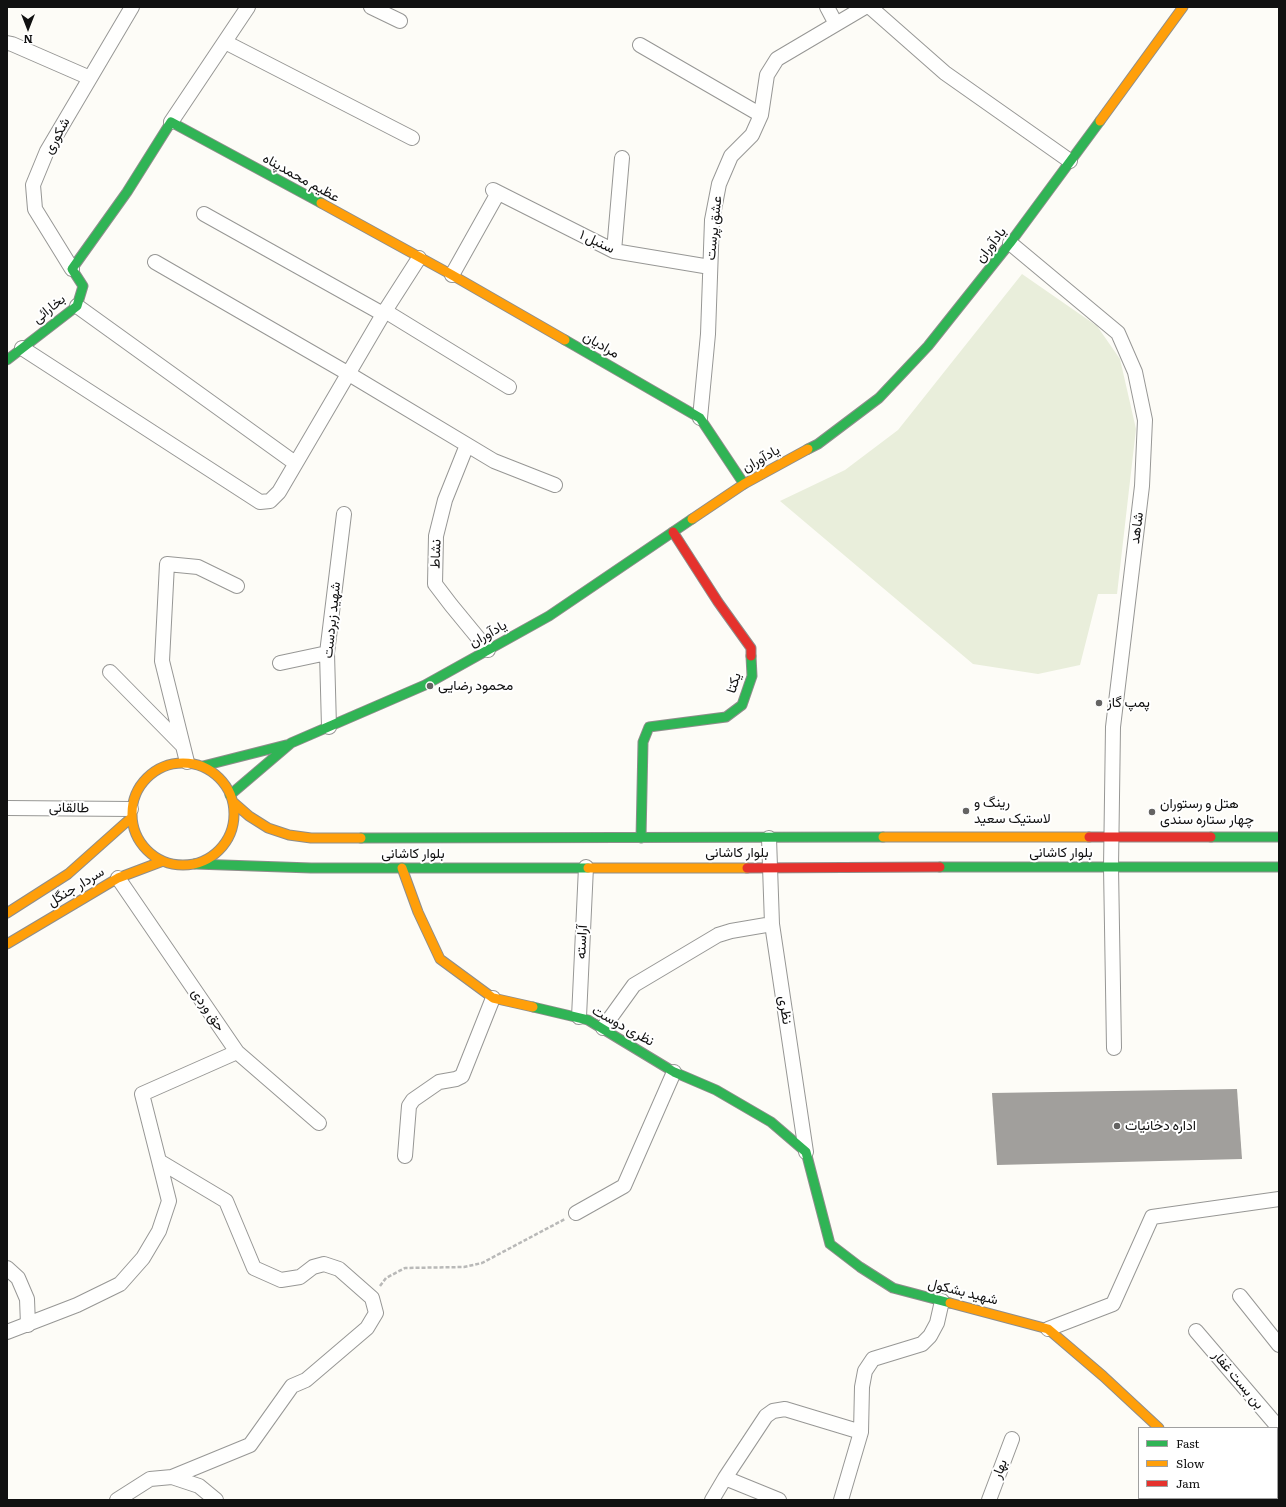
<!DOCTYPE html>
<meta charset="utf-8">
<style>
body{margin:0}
#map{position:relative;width:1286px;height:1507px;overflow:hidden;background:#fdfcf7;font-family:Literata,serif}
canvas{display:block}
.frame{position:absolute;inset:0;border:8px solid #111;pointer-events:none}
.legend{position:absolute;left:1138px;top:1427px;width:140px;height:72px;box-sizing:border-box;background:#fff;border:1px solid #a0a0a0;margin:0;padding:5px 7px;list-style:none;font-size:12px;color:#111}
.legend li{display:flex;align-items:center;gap:8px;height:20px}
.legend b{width:20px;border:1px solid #a0a0a0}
.north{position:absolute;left:8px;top:8px;width:40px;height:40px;-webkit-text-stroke:3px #fff;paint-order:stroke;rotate:180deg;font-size:11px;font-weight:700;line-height:16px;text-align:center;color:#111}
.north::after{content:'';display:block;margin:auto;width:14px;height:18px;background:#111;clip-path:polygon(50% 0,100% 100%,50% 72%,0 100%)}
</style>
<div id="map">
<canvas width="1286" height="1507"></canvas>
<div class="frame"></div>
<ul class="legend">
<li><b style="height:5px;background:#30b455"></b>Fast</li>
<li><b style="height:5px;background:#ff9f0a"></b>Slow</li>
<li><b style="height:5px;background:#e5322d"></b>Jam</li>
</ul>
<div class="north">N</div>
</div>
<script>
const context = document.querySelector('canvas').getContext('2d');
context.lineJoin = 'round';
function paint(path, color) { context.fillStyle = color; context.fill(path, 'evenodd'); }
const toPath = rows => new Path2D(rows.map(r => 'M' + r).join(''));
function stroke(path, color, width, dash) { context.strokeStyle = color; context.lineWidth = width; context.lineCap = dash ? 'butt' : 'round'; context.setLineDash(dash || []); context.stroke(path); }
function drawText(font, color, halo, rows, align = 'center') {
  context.font = font + ' Literata,Vazirmatn,serif'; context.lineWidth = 4; context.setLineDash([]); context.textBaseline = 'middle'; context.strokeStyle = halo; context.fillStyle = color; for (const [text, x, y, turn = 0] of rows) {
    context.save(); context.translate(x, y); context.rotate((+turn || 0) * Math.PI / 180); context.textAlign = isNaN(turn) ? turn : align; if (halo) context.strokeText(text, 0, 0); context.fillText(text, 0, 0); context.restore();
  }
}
const cemetery = toPath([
 [1022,274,1097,326,1120,359,1136,429,1117,594,1098,594,1080,665,1038,674,973,664,780,501,845,470,898,430]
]);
const building = toPath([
 [1237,1089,1242,1159,997,1165,992,1093]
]);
const path = toPath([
 [380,1286,386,1278,405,1268,464,1267,482,1263,565,1219]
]);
const street = toPath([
 [371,7,400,21],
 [827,7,836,24],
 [870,7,945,73,1070,161],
 [225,42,412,138],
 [7,43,12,44,90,78],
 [640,45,761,115],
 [171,122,248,7],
 [493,190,614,251,710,267],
 [204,214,383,314],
 [1010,243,1118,333,1135,372,1145,420,1142,486,1113,727,1111,867,1114,1048],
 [614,251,622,158],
 [155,262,349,374,494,461,555,485],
 [72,269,35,209,33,185,47,151,132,7],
 [452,275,498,193],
 [77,306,295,463],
 [385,311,509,387],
 [22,348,260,502,270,501,279,492,385,311,419,258],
 [700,418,708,334,712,220,719,184,731,156,752,135,761,115,767,75,777,59,865,7],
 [467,445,445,500,436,536,435,584,451,605,488,650],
 [280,663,327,653],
 [110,672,183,746],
 [329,727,327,653,344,514],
 [187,762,162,661,167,564,198,567,237,586],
 [7,808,131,809],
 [769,838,772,924,806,1152],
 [118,878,237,1052,319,1123],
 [579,1017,586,867],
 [603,1028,634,985,718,935,731,931,772,924],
 [405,1156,409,1106,413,1100,439,1082,456,1079,462,1076,493,998],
 [576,1213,624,1186,674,1072],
 [7,1268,18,1278,27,1299,28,1325],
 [1240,1296,1279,1345],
 [1048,1329,1113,1304,1152,1217,1279,1199],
 [1196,1331,1279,1428],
 [7,1332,77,1305,120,1284,143,1258,159,1231,169,1201,159,1161],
 [172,1477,250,1445,292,1386,306,1380,367,1328,376,1313,372,1298,339,1269,324,1264,313,1267,300,1277,281,1280,254,1268,226,1201,159,1161,142,1094,237,1052],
 [725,1478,779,1500],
 [117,1500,150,1479,172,1477,199,1486,216,1500],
 [712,1500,725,1478,766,1416,773,1411,785,1409,861,1432],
 [841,1500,861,1432,862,1387,865,1371,873,1359,922,1344,930,1336,937,1323,942,1301],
 [989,1500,1012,1439]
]);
const fast = toPath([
 [565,340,700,418,744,484],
 [7,360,77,306,83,286,72,269,127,192,171,122,321,203],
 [808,449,818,444,879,398,928,346,1010,243,1100,121],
 [203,766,286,745],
 [230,795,291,743,425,685,549,616,692,519],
 [1211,837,1279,837],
 [361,838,883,837],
 [641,838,643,742,649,727,726,717,742,705,752,676,751,656],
 [195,864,311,868,588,868],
 [940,867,1279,867],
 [533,1007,588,1020,674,1072,716,1090,771,1122,806,1152,830,1244,860,1267,893,1288,950,1303]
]);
const slow = toPath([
 [1100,121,1183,7],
 [321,203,452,275,565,340],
 [692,519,744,484,808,449],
 '132 814a51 51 0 1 1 102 0a51 51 0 1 1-102 0Z',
 [233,802,249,816,268,828,289,835,311,838,361,838],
 [883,837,1089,837],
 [402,868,418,912,440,959,493,998,533,1007],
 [588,868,747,868],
 [7,913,68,874,132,817],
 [7,944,118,878,163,861],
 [950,1303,1048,1329,1103,1376,1159,1428],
 [1277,1443,1279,1441],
 [1277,1483,1279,1485]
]);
const jam = toPath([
 [673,532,718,602,751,648,751,656],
 [1089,837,1211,837],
 [747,868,940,867]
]);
const markers = [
 [430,686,4,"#646362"],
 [1099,703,4,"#646362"],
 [966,811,4,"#646362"],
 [1152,812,4,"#646362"],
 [1117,1126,4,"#646362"]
];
const streetNames = [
 ["شکوری",57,136,-61],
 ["عظیم محمدپناه",301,178,29],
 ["عشق پرست",714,228,-84],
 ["سنبل ۱",597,242,25],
 ["یادآوران",991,245,-52],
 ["بخارائی",49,309,-39],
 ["مرادیان",601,345,30],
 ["یادآوران",761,459,-29],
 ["شاهد",1137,528,-83],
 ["نشاط",436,554,-88],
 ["شهید زبردست",332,620,-84],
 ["یادآوران",488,634,-29],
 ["یکتا",734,683,-73],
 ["طالقانی",69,808,1],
 ["بلوار کاشانی",737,853],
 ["بلوار کاشانی",1061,853],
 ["بلوار کاشانی",413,854],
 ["سردار جنگل",76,887,-31],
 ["آراسته",582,942,-87],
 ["حق وردی",208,1010,56],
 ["نظری",785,1010,81],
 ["نظری دوست",623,1026,29],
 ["شهید بشکول",963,1292,14],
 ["بن بست غفار",1238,1380,50],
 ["بهار",1000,1469,-69]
];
const poiNames = [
 ["محمود رضایی",438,686],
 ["پمپ گاز",1107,703],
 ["رینگ و",974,803],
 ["لاستیک سعید",974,819],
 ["هتل و رستوران",1160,804],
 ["چهار ستاره سندی",1160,820],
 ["اداره دخانیات",1125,1126]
];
paint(cemetery, '#e9eedb');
paint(building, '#a19f9c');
stroke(street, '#979795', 16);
stroke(fast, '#8e8d8b', 11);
stroke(slow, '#8e8d8b', 11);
stroke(jam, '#8e8d8b', 11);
stroke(path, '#b9b9b8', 2.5, [4, 2]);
stroke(street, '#fffffe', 14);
stroke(fast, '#30b455', 9);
stroke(slow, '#ff9f0a', 9);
stroke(jam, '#e5322d', 9);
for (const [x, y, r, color] of markers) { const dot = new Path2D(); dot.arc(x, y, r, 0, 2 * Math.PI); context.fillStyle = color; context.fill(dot); stroke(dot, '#fff', 1.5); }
drawText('14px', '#111', '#fff', streetNames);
drawText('14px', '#111', '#fff', poiNames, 'left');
</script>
